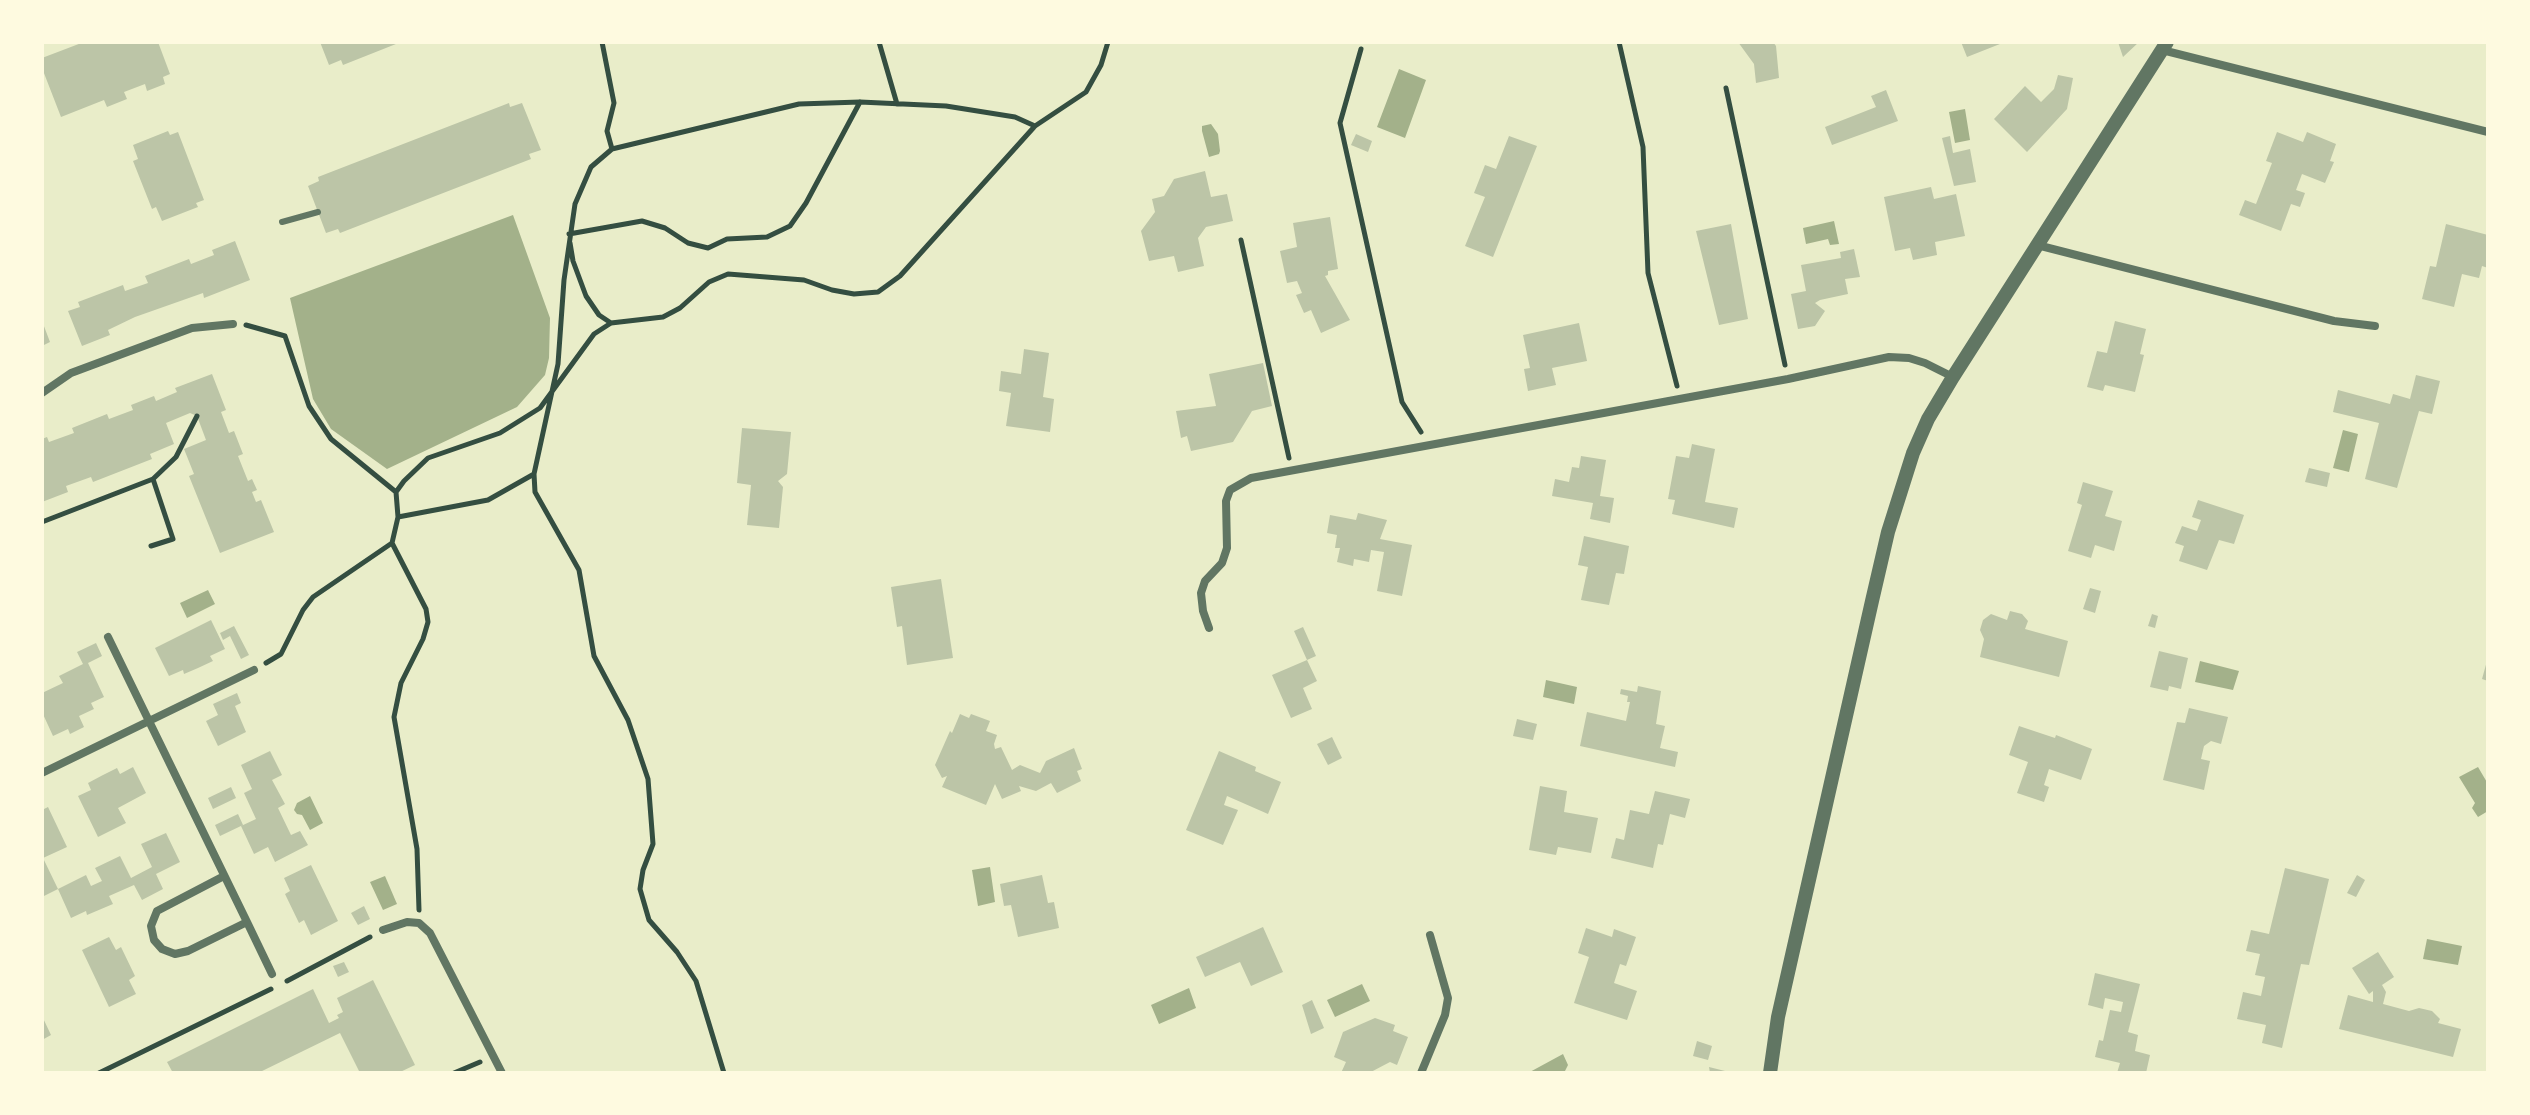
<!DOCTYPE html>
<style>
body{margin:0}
#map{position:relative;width:2530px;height:1115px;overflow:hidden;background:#e9edc9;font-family:Helvetica,sans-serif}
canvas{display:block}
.frame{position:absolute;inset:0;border:44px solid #fefae0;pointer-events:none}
</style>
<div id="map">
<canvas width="2530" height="1115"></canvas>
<div class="frame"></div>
</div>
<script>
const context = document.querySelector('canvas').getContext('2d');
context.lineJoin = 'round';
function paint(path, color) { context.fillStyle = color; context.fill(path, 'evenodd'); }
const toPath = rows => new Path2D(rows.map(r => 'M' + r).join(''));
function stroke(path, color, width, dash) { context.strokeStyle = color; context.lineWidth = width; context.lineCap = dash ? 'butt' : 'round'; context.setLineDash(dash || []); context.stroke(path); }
const water = toPath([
 [1399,69,1426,80,1405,138,1377,127],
 [1965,109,1970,140,1955,143,1949,112],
 [1211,124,1218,134,1220,151,1219,154,1209,157,1202,131,1202,126],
 [513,215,550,318,549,358,545,375,517,407,387,469,331,429,313,399,290,298],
 [1834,221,1839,244,1830,245,1828,239,1806,244,1803,228],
 [2343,430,2358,434,2349,472,2333,468],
 [208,590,215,604,187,618,180,603],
 [2200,661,2239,671,2233,690,2195,682],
 [1546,680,1577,687,1574,704,1543,697],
 [2478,767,2488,784,2488,811,2478,817,2472,808,2475,803,2459,777],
 [310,796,323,823,310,830,302,815,297,814,294,810,297,803],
 [990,867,995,902,978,906,972,870],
 [385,876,397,904,383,910,370,882],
 [2427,939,2462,946,2458,965,2423,959],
 [1362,984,1370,1001,1335,1017,1327,1000],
 [1189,988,1196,1008,1159,1024,1151,1005],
 [1563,1054,1568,1065,1564,1073,1528,1073]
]);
const building = toPath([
 [84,42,158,42,170,74,163,77,165,84,147,91,145,84,124,92,127,99,107,107,104,100,61,117,42,68,42,58],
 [320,42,401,42,343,65,341,60,329,65],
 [1738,42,1773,42,1776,46,1779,78,1756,83,1754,64],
 [1961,42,2005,42,1967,57],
 [2118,42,2139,42,2123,57],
 [2058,75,2073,78,2067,109,2027,152,1994,119,2025,86,2041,102,2054,89],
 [1886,90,1898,121,1832,145,1825,127,1876,107,1871,96],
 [509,103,510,107,522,103,541,150,529,154,531,159,340,233,338,229,326,233,308,186,319,181,318,177],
 [168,131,170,135,178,132,204,200,196,203,198,207,162,221,156,207,152,209,133,161,138,159,133,145],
 [2277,132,2303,142,2307,132,2336,144,2330,161,2334,162,2325,183,2302,174,2296,190,2305,193,2300,207,2291,204,2281,231,2239,215,2245,200,2256,204,2272,163,2266,161],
 [1356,134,1372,141,1368,152,1351,145],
 [1509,136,1537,146,1493,257,1465,246,1485,197,1474,193,1485,165,1496,169],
 [1950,136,1953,153,1970,149,1976,182,1954,186,1942,138],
 [1205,171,1211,197,1227,194,1233,221,1206,227,1198,238,1204,266,1178,272,1174,256,1149,261,1141,231,1155,212,1152,199,1164,196,1174,179],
 [1931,187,1934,199,1956,194,1965,236,1935,242,1937,255,1913,260,1910,248,1895,251,1884,197],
 [1330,217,1338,269,1328,271,1328,275,1325,276,1350,320,1321,333,1311,310,1304,313,1296,295,1302,293,1297,281,1287,283,1280,251,1297,247,1293,223],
 [1731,224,1748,319,1719,325,1696,231],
 [2446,224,2488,235,2488,268,2482,266,2479,278,2462,274,2454,307,2422,299,2430,266,2436,267],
 [235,241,250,280,204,298,203,293,135,317,108,330,110,335,82,346,68,311,80,307,78,302,123,285,125,291,148,283,145,276,189,259,191,264,214,255,212,250],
 [1854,249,1860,277,1845,279,1848,294,1820,300,1815,303,1825,311,1815,326,1798,329,1791,294,1806,291,1801,265,1841,258,1840,252],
 [42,321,50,342,42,346],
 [2115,321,2146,329,2140,354,2144,355,2135,392,2105,385,2103,391,2087,387,2097,351,2107,353],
 [1579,323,1587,361,1552,368,1556,385,1528,391,1524,369,1530,368,1523,335],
 [1024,349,1049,353,1043,397,1054,399,1050,432,1006,426,1011,393,999,391,1001,371,1021,374],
 [1263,363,1272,406,1252,411,1233,442,1191,451,1187,436,1181,438,1176,411,1216,406,1209,374],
 [212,374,226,410,221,412,229,433,234,431,243,454,238,456,248,481,252,479,257,490,252,492,256,502,261,500,274,532,220,553,189,476,194,474,184,449,206,440,197,416,190,413,166,423,174,444,150,454,152,459,93,482,91,477,66,486,68,492,42,502,42,439,47,437,49,442,74,433,72,428,107,414,109,419,133,410,131,405,154,396,156,401,177,392,175,388],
 [2416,375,2440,381,2432,414,2419,411,2397,488,2365,479,2379,423,2333,412,2338,390,2390,404,2393,394,2410,399],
 [742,428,791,432,787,474,778,481,783,487,779,528,747,525,751,485,737,483],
 [1692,444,1715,449,1705,502,1738,508,1734,528,1672,514,1675,500,1668,499,1676,456,1689,458],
 [1581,456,1606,460,1600,496,1614,498,1610,523,1590,519,1593,503,1552,496,1555,479,1569,482,1572,467,1579,468],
 [2309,468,2330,473,2327,487,2305,482],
 [2083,482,2113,491,2105,516,2122,521,2114,551,2095,545,2091,558,2068,551,2082,505,2077,503],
 [2198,500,2244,515,2234,544,2219,540,2207,570,2179,561,2184,546,2175,543,2182,526,2197,531,2201,520,2192,517],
 [1358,513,1387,520,1380,539,1412,545,1402,596,1377,591,1384,552,1371,550,1369,562,1354,559,1353,566,1337,562,1340,548,1335,548,1337,535,1327,533,1330,515,1356,520],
 [1584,536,1629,546,1624,574,1616,573,1609,605,1581,600,1588,567,1578,565],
 [941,579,953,658,907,665,902,626,897,627,891,587],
 [2090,588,2101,591,2095,613,2083,609],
 [2010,611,2022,614,2028,621,2025,629,2068,641,2059,677,1980,657,1984,639,1980,630,1983,620,1991,614,2007,620],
 [2152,614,2158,616,2155,628,2148,626],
 [211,620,225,649,210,656,213,661,198,668,184,674,183,670,169,676,155,648],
 [234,626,249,655,241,659,230,636,223,640,220,633],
 [1303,627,1316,656,1307,660,1294,631],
 [96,643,102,656,88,663,104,697,91,703,94,709,79,716,84,727,70,734,68,729,53,736,42,712,42,693,63,683,59,676,83,664,77,652],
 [2159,651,2188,658,2181,689,2169,686,2168,691,2150,687],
 [1307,660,1317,681,1303,688,1312,709,1291,718,1272,675],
 [2487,661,2488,661,2488,681,2482,679],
 [1638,686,1661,691,1656,724,1665,726,1660,748,1678,752,1675,767,1580,746,1587,712,1626,721,1630,702,1627,702,1628,696,1620,694,1621,689,1637,692],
 [237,693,241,703,235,706,246,732,218,746,206,721,218,715,213,704],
 [2189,708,2228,717,2221,744,2211,741,2204,746,2201,759,2210,761,2204,790,2163,780,2177,722,2185,723],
 [960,714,969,718,971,714,990,721,986,731,997,735,994,744,995,749,1001,747,1012,770,1020,765,1040,773,1046,761,1074,748,1082,769,1077,771,1081,781,1057,793,1051,783,1036,791,1019,786,1021,791,1002,799,995,784,986,805,942,787,947,776,942,778,935,765,950,731,952,733],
 [1517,719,1537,724,1533,740,1513,736],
 [2019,726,2055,738,2056,735,2092,749,2081,780,2049,769,2044,785,2049,787,2044,802,2017,793,2028,762,2009,755],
 [1332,737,1342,758,1328,765,1317,744],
 [270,751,282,775,272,780,285,804,278,808,291,835,300,831,308,845,275,862,268,847,254,854,241,826,256,819,244,793,252,789,241,765],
 [1219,751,1256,767,1255,771,1281,782,1268,814,1227,796,1224,805,1238,810,1223,845,1186,830],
 [133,767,146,793,118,808,126,823,98,837,78,796,91,790,88,783,103,775,117,768,120,774],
 [1540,786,1567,791,1564,812,1598,818,1591,853,1558,847,1556,855,1529,850],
 [231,787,236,798,213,809,208,798],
 [1655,791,1690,799,1685,818,1670,814,1663,845,1658,844,1653,868,1611,858,1616,838,1624,840,1630,810,1649,814],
 [48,807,67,847,43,858,58,889,42,897,42,810],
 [238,814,243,825,220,836,215,825],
 [166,833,180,862,156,874,163,889,142,900,134,885,109,896,113,904,87,915,86,911,71,918,58,889,86,875,91,886,102,881,95,868,120,856,131,878,152,867,141,844],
 [311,865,338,921,311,935,304,920,299,923,285,894,290,891,284,878],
 [2285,868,2329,879,2309,965,2301,964,2282,1048,2262,1043,2266,1025,2237,1019,2243,992,2261,996,2265,977,2255,975,2260,954,2246,951,2251,930,2269,934],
 [1042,875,1048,903,1054,902,1059,928,1018,937,1011,905,1004,906,1000,884],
 [2357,875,2365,880,2356,897,2347,893],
 [364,906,370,919,358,925,351,913],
 [1263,927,1283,972,1251,986,1240,962,1205,977,1196,957],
 [1586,928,1612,937,1614,929,1636,937,1626,966,1620,964,1614,983,1637,991,1627,1020,1574,1003,1589,957,1578,953],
 [109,937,116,950,121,947,135,976,129,980,136,994,109,1007,82,950],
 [2378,952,2394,977,2382,985,2386,992,2383,1004,2409,1011,2419,1008,2432,1011,2440,1019,2438,1023,2461,1029,2453,1057,2339,1029,2348,995,2373,1002,2373,991,2369,994,2352,968],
 [344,962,349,972,338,977,333,966],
 [2095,973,2140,984,2128,1032,2138,1035,2135,1051,2150,1055,2146,1073,2117,1073,2120,1063,2095,1057,2099,1040,2103,1041,2110,1010,2121,1012,2123,1002,2105,998,2103,1009,2088,1005],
 [373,980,415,1065,398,1073,360,1073,340,1033,258,1073,173,1073,167,1062,313,989,329,1023,339,1018,337,1015,343,1012,337,998],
 [1312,1000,1324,1028,1311,1034,1302,1005],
 [42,1016,51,1035,42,1040],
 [1375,1018,1395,1025,1393,1031,1408,1037,1397,1065,1390,1062,1369,1073,1341,1073,1346,1062,1334,1057,1343,1032],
 [1697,1041,1712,1046,1708,1060,1693,1056],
 [1709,1067,1729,1072,1729,1073,1710,1073]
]);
const path = toPath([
 [602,42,614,103,607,131,612,149,591,167,575,204,564,280,558,364,534,474,535,492,579,570,594,656,628,720,648,779,653,844,643,870,640,889,649,920,677,952,696,981,724,1073],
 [879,42,897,104],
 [1619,42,1643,147,1648,273,1677,386],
 [1361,49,1340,123,1402,402,1421,432],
 [1726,88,1785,365],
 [612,149,799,104,860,102,946,106,1015,117,1035,126],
 [569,234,642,221,665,228,688,243,708,248,727,239,767,237,790,226,806,203,860,102],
 [1241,240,1289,458],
 [570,243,573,261,586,296,599,315,611,323],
 [246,325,285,336,309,406,331,439,396,492],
 [153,479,176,457,197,416],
 [398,517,488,500,534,474],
 [42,522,153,479,173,539,151,546],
 [266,663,281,654,303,610,313,597,392,543],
 [419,910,417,849,394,717,401,683,423,639,428,622,426,609,392,543,398,517,396,492,404,481,428,458,500,433,540,408,594,334,611,323,663,317,680,308,709,282,728,274,804,280,832,290,854,294,878,292,900,276,1035,126,1086,92,1101,65,1108,42],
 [287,981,370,937],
 [99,1073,271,989],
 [454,1073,480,1062]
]);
const service = toPath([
 [282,222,318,212]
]);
const minor = toPath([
 [2162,50,2488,132],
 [2037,245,2334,321,2375,326],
 [42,393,71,373,192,328,233,324],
 [1209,628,1203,611,1201,593,1205,581,1222,563,1227,548,1226,501,1230,490,1251,478,1788,379,1889,357,1909,358,1925,363,1953,377],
 [108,637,247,922,188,951,175,954,162,949,154,940,151,926,157,911,224,876],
 [42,773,254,670],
 [247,922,272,974],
 [383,930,407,922,419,923,430,933,502,1073],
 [1421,1073,1445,1015,1448,998,1430,935]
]);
const tertiary = toPath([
 [1770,1073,1778,1017,1872,601,1888,532,1913,453,1928,419,1953,377,2167,42]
]);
paint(water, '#a3b18a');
paint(building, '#bcc5a7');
stroke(path, '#344e41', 5);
stroke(service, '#617663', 6);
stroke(minor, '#617663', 8);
stroke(tertiary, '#617663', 14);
</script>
